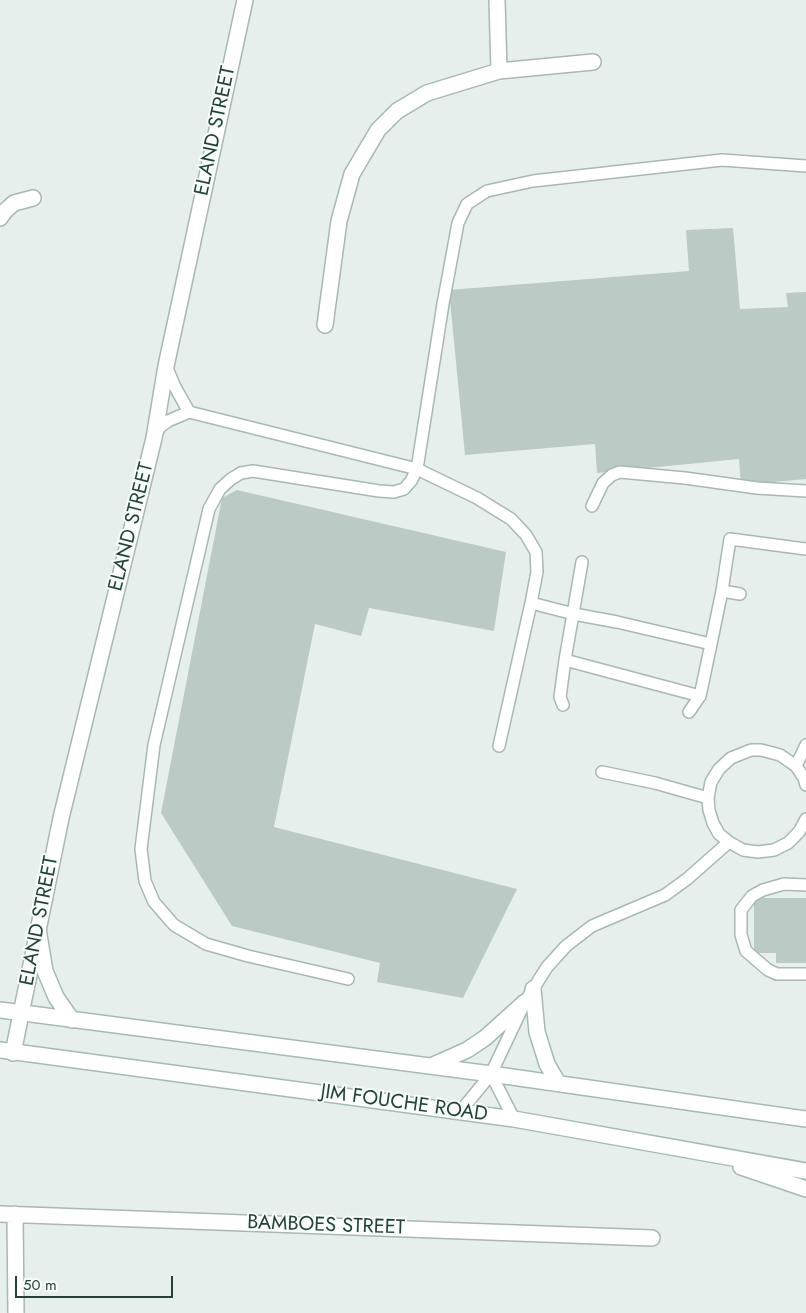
<!DOCTYPE html>
<style>
body{margin:0}
#map{position:relative;width:806px;height:1313px;overflow:hidden;background:#e6efeb;font-family:Jost,sans-serif}
canvas{display:block}
.scale{position:absolute;left:15px;top:1276px;width:158px;height:22px;box-sizing:border-box;border:2px solid #24423a;border-top:0;padding-left:6px;font-size:15px;line-height:18px;white-space:nowrap;color:#24423a;-webkit-text-stroke:4px #f7fbf9;paint-order:stroke}
</style>
<div id="map">
<canvas width="806" height="1313"></canvas>
<div class="scale">50 m</div>
</div>
<script>
const context = document.querySelector('canvas').getContext('2d');
context.lineJoin = 'round';
function paint(path, color) { context.fillStyle = color; context.fill(path, 'evenodd'); }
const toPath = rows => new Path2D(rows.map(r => 'M' + r).join(''));
function stroke(path, color, width, dash) { context.strokeStyle = color; context.lineWidth = width; context.lineCap = dash ? 'butt' : 'round'; context.setLineDash(dash || []); context.stroke(path); }
function drawText(font, color, halo, rows, align = 'center') {
  context.font = font + ' Jost,sans-serif'; context.lineWidth = 4; context.setLineDash([]); context.textBaseline = 'middle'; context.strokeStyle = halo; context.fillStyle = color; for (const [text, x, y, turn = 0] of rows) {
    context.save(); context.translate(x, y); context.rotate((+turn || 0) * Math.PI / 180); context.textAlign = isNaN(turn) ? turn : align; if (halo) context.strokeText(text, 0, 0); context.fillText(text, 0, 0); context.restore();
  }
}
const building = toPath([
 [733,228,740,309,788,307,786,293,806,292,806,479,741,485,739,459,597,473,595,444,465,455,449,290,689,271,686,230],
 [237,490,506,552,494,631,369,608,361,636,315,624,274,827,517,889,463,998,377,982,380,963,232,926,161,813,222,498],
 [754,898,806,898,806,963,776,963,776,953,754,953]
]);
const lane = toPath([
 [166,366,175,387,189,412],
 [155,436,160,427,168,421,189,412,417,469,477,498,511,519,526,535,536,552,537,572,531,603,574,614,617,622,711,644,700,696,689,712],
 [592,506,603,483,612,475,620,472,685,478,757,488,806,491],
 [722,591,740,594],
 [711,644,722,591,730,539,806,549],
 [565,660,582,562],
 [563,705,560,697,565,660,700,696],
 [499,746,531,603],
 [796,766,806,745],
 [602,772,655,783,708,798],
 [806,785,804,778,796,766,780,755,761,750,751,750,731,758,719,769,711,782,708,798,709,810,713,823,719,834,729,842,743,850,758,852,774,850,788,843,799,832,806,819],
 [806,885,784,884,763,890,752,896,741,910,741,935,746,951,768,970,777,974,806,974],
 [348,979,248,956,206,944,174,925,154,902,145,881,141,849,154,745,209,509,220,489,231,479,241,473,253,471,379,491,394,492,404,489,411,481,417,469,443,304,458,223,467,204,487,191,533,181,722,160,806,166],
 [491,1074,514,1119],
 [460,1112,491,1074,525,1002,547,967,566,946,592,926,665,895,687,879,729,842]
]);
const street = toPath([
 [497,0,499,71,593,62],
 [0,218,5,211,14,203,33,198],
 [325,325,339,221,352,174,378,130,397,111,427,93,499,71],
 [13,1053,61,818,154,438,166,366,245,0],
 [0,1214,652,1238],
 [15,1214,16,1313]
]);
const secondary = toPath([
 [38,929,45,971,56,997,72,1020],
 [533,989,537,1032,547,1064,558,1083],
 [0,1010,491,1074,806,1119],
 [0,1050,514,1119,806,1171],
 [431,1066,467,1050,485,1038,525,1002],
 [741,1167,806,1189]
]);
const streetNames = [
 ["ELAND STREET",216,131,-78],
 ["ELAND STREET",132,527,-76],
 ["ELAND STREET",40,921,-79],
 ["JIM FOUCHE ROAD",404,1104,8],
 ["BAMBOES STREET",326,1226,2]
];
paint(building, '#bbcac4');
stroke(lane, '#a8b8b2', 14);
stroke(street, '#a8b8b2', 18);
stroke(secondary, '#a4bbb3', 18);
stroke(lane, '#fff', 11);
stroke(street, '#fff', 15);
stroke(secondary, '#fff', 15);
drawText('20px', '#24423a', '#f7fbf9', streetNames);
</script>
